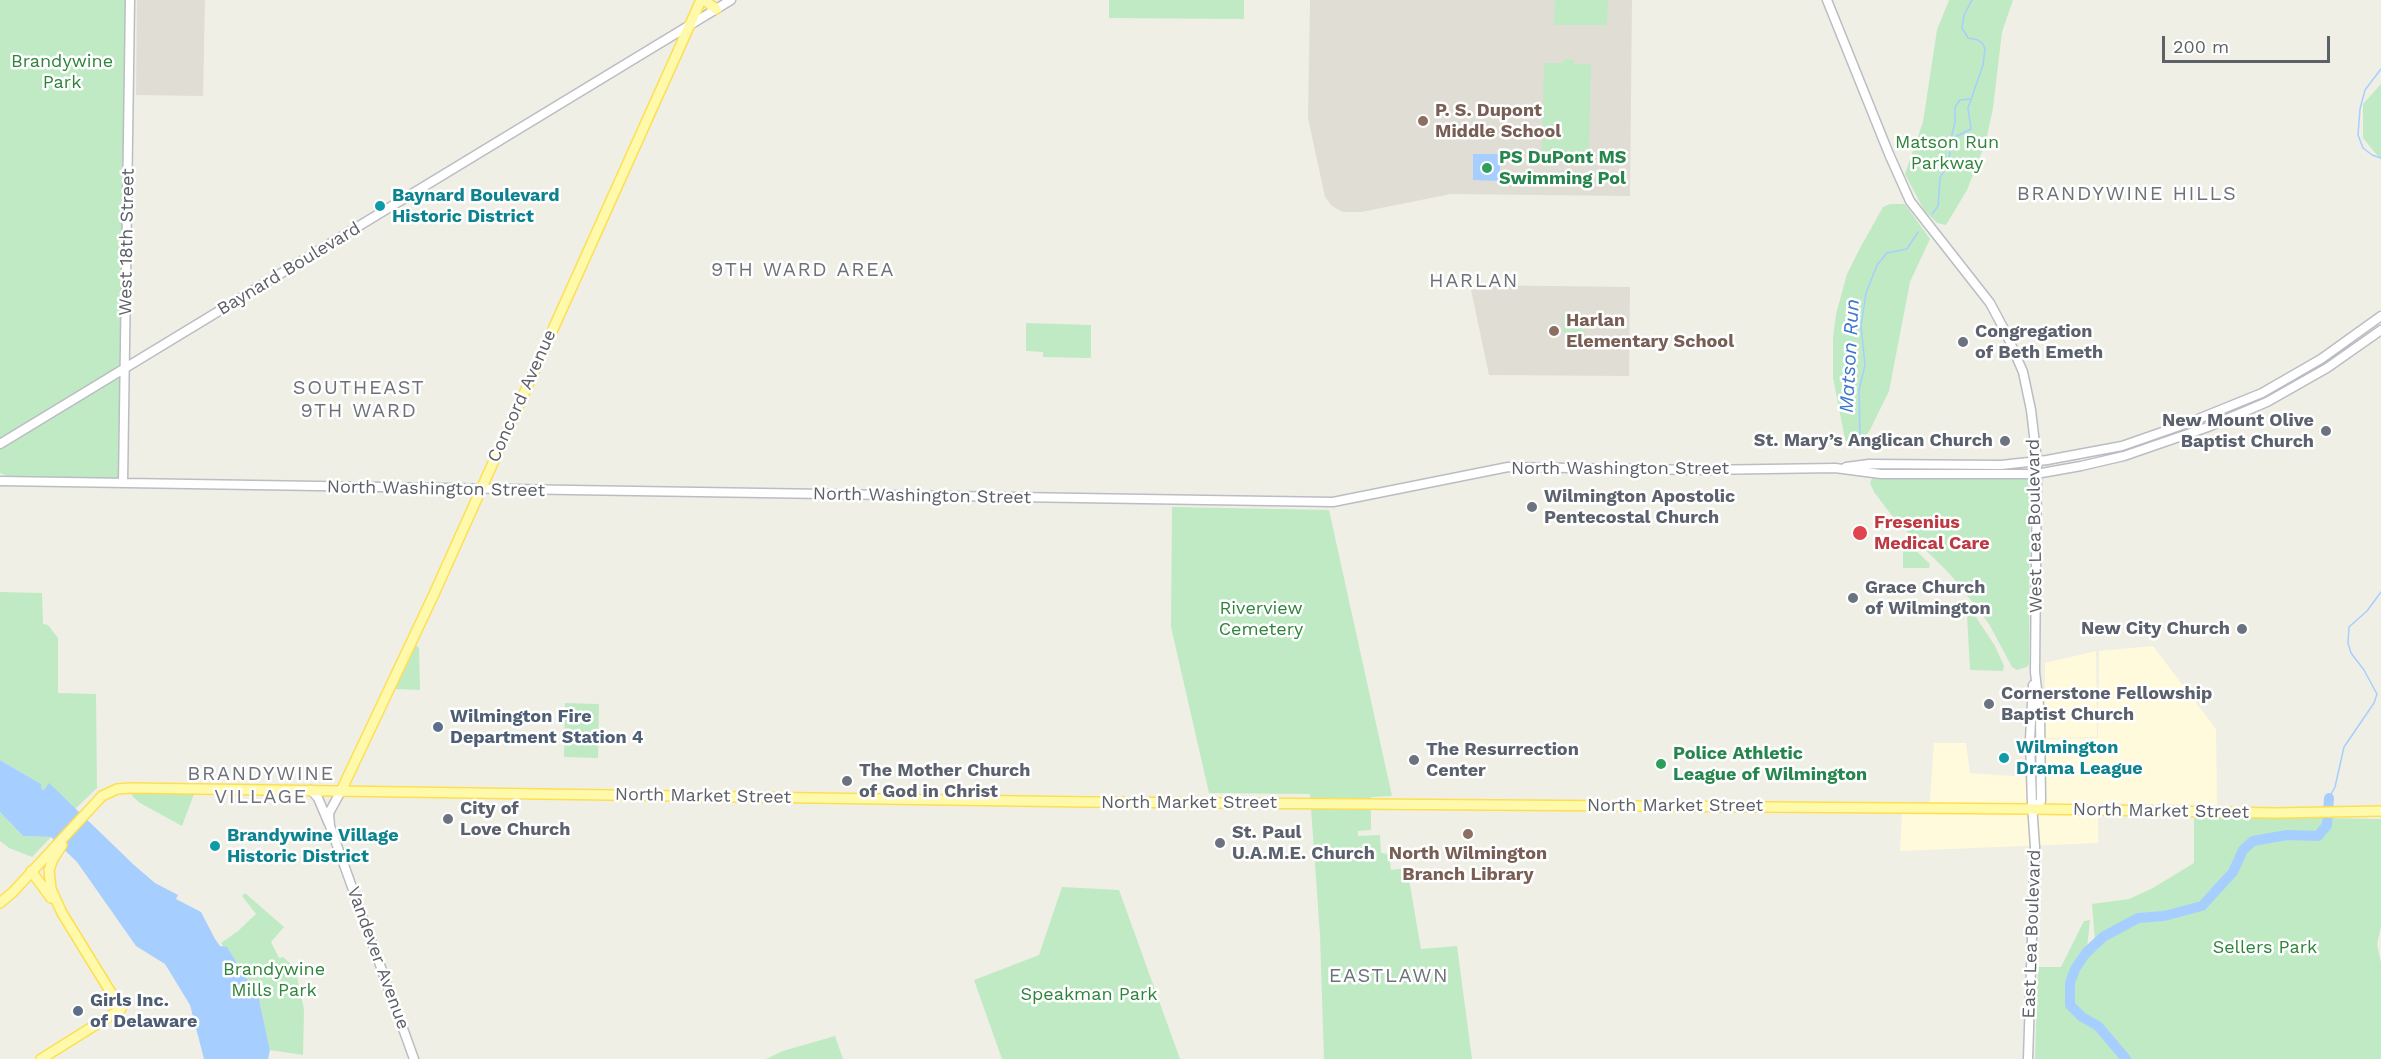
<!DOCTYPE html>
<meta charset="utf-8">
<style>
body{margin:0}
#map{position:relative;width:2381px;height:1059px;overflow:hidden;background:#f0efe5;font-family:"Work Sans",sans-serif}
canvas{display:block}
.scale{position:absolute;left:2162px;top:36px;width:168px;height:27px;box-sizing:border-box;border:3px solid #5c6067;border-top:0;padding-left:8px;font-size:18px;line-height:21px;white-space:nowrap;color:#5c6067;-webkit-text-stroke:4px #fff;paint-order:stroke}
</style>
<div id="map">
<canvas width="2381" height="1059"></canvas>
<div class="scale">200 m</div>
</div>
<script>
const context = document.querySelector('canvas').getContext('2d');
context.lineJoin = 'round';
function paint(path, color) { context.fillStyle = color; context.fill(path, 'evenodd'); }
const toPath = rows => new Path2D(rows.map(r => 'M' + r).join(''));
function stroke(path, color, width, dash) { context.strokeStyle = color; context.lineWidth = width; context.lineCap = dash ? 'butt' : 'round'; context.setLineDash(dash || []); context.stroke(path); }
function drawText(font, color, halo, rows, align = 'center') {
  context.font = font + ' "Work Sans",sans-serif'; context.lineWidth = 5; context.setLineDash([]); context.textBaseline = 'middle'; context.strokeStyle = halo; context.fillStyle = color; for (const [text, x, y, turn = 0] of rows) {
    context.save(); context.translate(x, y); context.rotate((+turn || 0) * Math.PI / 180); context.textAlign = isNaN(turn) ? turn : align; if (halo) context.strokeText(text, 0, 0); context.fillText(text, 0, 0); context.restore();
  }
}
const commercial = toPath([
 [2153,646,2216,729,2217,805,2098,803,2098,843,1900,851,1902,814,1929,814,1934,743,1966,743,1970,773,2043,778,2044,739,2098,738,2099,651],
 [2096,651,2097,737,2045,738,2045,663]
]);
const education = toPath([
 [137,0,205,0,203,96,136,95],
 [1310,0,1632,0,1630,196,1451,194,1361,212,1343,212,1332,206,1325,197,1308,118],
 [1470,285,1630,287,1629,376,1489,375]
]);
const green = toPath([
 [0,0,126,0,118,479,9,477,0,473],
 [1109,0,1244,0,1244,19,1109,18],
 [1555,0,1608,0,1607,25,1554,25],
 [1949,0,2013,0,2002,32,1993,108,1986,141,1967,190,1946,225,1937,223,1924,210,1905,174,1923,122,1937,30],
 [1564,59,1574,60,1574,64,1591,64,1589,153,1571,153,1570,156,1563,156,1563,153,1542,152,1544,63,1564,63],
 [2381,84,2381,160,2363,138,2363,104],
 [1890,204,1905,204,1930,239,1910,282,1889,391,1870,430,1858,447,1850,447,1845,439,1833,378,1833,338,1836,314,1847,274,1860,248,1883,207],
 [1563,314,1583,314,1585,333,1563,333],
 [1026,323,1091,325,1091,358,1043,357,1043,352,1026,351],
 [1873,476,2030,476,2029,664,2027,667,2017,670,2012,667,1989,624,1974,604,1949,573,1896,521,1874,492,1870,483],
 [1172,507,1329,510,1392,796,1371,797,1371,830,1358,831,1358,836,1380,835,1381,853,1389,854,1391,870,1407,868,1421,949,1457,946,1472,1059,1324,1059,1320,935,1310,794,1209,793,1171,627],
 [1908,543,1930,564,1929,568,1903,568,1903,546],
 [0,592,42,593,43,624,48,625,58,638,58,693,96,694,97,788,75,809,49,784,45,790,41,788,41,784,0,760],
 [1972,611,1995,646,2004,666,2003,671,1970,670,1967,615],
 [416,645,419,648,420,690,395,689],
 [565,703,599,704,598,758,564,757],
 [133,793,194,794,182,826,140,803,132,796],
 [0,812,23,836,51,837,32,857,9,848,0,841],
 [2194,816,2381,819,2381,927,2377,944,2381,963,2381,1059,2035,1059,2038,967,2061,967,2084,921,2090,920,2087,948,2095,941,2092,904,2129,899,2153,888,2194,863],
 [1062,887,1119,890,1180,1059,1002,1059,974,980,1039,955],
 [245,893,284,927,271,942,279,958,283,957,298,970,297,978,304,1009,303,1055,270,1050,260,1003,221,943,238,931,256,914,242,896],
 [835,1036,843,1059,766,1059,783,1051]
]);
const water = toPath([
 [1473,154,1500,154,1500,181,1473,180],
 [0,760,41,784,41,788,44,790,49,783,134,865,155,883,178,895,176,899,201,912,215,939,220,946,227,947,259,999,270,1050,268,1059,204,1059,190,1005,165,964,136,946,77,862,51,837,23,836,0,812]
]);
const stream = toPath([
 [2381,69,2365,90,2360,109,2358,135,2363,148,2372,155,2381,158],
 [1951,139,1955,122,1955,107,1960,100,1971,99],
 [1932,214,1938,206,1940,178,1949,162,1951,139,1971,129,1968,108,1983,65,1985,49,1983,44,1978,40,1968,38,1962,28,1964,15,1972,0],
 [1860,436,1859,390,1865,365,1861,326,1866,293,1877,265,1887,253,1907,249,1918,232],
 [2329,798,2335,787,2344,747,2374,703,2377,694,2364,670,2351,653,2348,643,2349,627,2367,611,2381,592]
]);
const river = toPath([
 [2126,1059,2098,1026,2082,1017,2070,1005,2070,983,2075,969,2086,953,2103,937,2138,918,2164,916,2202,906,2233,872,2243,850,2253,841,2287,835,2318,836,2327,825,2329,798]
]);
const secondary = toPath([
 [1827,0,1889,154,1910,201,1990,303,2006,333,2023,372,2031,410,2037,461,2035,672,2040,715,2041,801,2034,809],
 [0,444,731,0],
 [1846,467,1869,464,2001,465,2047,460,2122,446,2188,423,2262,393,2321,359,2381,316],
 [0,481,1333,502,1508,467,1699,470,1835,468,1881,474,2036,474,2081,466,2124,456,2208,427,2267,402,2327,368,2381,330],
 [123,483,130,0],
 [311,790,318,798,329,824],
 [341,791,329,813,330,826,414,1059],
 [2028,1059,2035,847,2032,804,2030,739,2033,685]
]);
const primary = toPath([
 [704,0,716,9],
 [341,791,434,594,701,0],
 [31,871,51,898],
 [0,903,13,892,102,796,117,789,131,788,1088,802,2034,809,2276,813,2381,811],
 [41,1059,121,1009,62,913,51,889,49,870,53,859,62,845]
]);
const markers = [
 [1423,121,6,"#8d6e63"],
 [1487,168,6,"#2e9e5b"],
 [380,206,6,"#0f9aa8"],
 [1554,331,6,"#8d6e63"],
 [1963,342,6,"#6b7280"],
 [2326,431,6,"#6b7280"],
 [2005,441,6,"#6b7280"],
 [1532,507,6,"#6b7280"],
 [1860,533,8,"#e0444e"],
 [1853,598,6,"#6b7280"],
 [2242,629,6,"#6b7280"],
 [1989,704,6,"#6b7280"],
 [438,727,6,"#5c6f8a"],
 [2004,758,6,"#0f9aa8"],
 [1414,760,6,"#6b7280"],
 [1661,764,6,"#2e9e5b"],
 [847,781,6,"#6b7280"],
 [448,819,6,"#6b7280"],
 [1468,834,6,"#8d6e63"],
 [1220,843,6,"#6b7280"],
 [215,846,6,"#0f9aa8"],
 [78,1011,6,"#5c6f8a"]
];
const parkNames = [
 ["Brandywine",62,62],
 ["Park",62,83],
 ["Matson Run",1947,143],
 ["Parkway",1947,164],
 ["Riverview",1261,609],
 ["Cemetery",1261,630],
 ["Sellers Park",2265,948],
 ["Brandywine",274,970],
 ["Mills Park",274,991],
 ["Speakman Park",1089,995]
];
const educationNames = [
 ["P. S. Dupont",1435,111],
 ["Middle School",1435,132],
 ["Harlan",1566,321],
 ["Elementary School",1566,342],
 ["North Wilmington",1468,854,"center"],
 ["Branch Library",1468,875,"center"]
];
const leisureNames = [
 ["PS DuPont MS",1499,158],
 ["Swimming Pol",1499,179],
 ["Police Athletic",1673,754],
 ["League of Wilmington",1673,775]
];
const cultureNames = [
 ["Baynard Boulevard",392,196],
 ["Historic District",392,217],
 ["Wilmington",2016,748],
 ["Drama League",2016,769],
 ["Brandywine Village",227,836],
 ["Historic District",227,857]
];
const streetNames = [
 ["West 18th Street",127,242,-89],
 ["Baynard Boulevard",289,269,-31],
 ["Concord Avenue",522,396,-66],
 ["North Washington Street",1620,469],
 ["North Washington Street",436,489,1],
 ["North Washington Street",922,496,1],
 ["West Lea Boulevard",2035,526,-91],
 ["North Market Street",703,796,1],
 ["North Market Street",1189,803],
 ["North Market Street",1675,806],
 ["North Market Street",2161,811,1],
 ["East Lea Boulevard",2032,934,-88],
 ["Vandever Avenue",378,958,70]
];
const worshipNames = [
 ["Congregation",1975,332],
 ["of Beth Emeth",1975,353],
 ["New Mount Olive",2314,421,"right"],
 ["Baptist Church",2314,442,"right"],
 ["St. Mary’s Anglican Church",1993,441,"right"],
 ["Wilmington Apostolic",1544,497],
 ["Pentecostal Church",1544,518],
 ["Grace Church",1865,588],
 ["of Wilmington",1865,609],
 ["New City Church",2230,629,"right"],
 ["Cornerstone Fellowship",2001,694],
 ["Baptist Church",2001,715],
 ["The Resurrection",1426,750],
 ["Center",1426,771],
 ["The Mother Church",859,771],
 ["of God in Christ",859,792],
 ["City of",460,809],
 ["Love Church",460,830],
 ["St. Paul",1232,833],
 ["U.A.M.E. Church",1232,854]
];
const healthNames = [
 ["Fresenius",1874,523],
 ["Medical Care",1874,544]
];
const serviceNames = [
 ["Wilmington Fire",450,717],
 ["Department Station 4",450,738],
 ["Girls Inc.",90,1001],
 ["of Delaware",90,1022]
];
const neighbourhoodNames = [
 ["BRANDYWINE HILLS",2127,194],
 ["9TH WARD AREA",803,270],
 ["HARLAN",1474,281],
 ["SOUTHEAST",359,388],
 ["9TH WARD",359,411],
 ["BRANDYWINE",261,774],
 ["VILLAGE",261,797],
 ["EASTLAWN",1389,976]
];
const waterNames = [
 ["Matson Run",1850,356,-87]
];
paint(commercial, '#fffadb');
paint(education, '#e0ded4');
paint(green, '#bfeac4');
paint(water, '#a6cfff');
stroke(stream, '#a6cfff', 1.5);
stroke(river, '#a6cfff', 10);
stroke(secondary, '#babdc4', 11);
stroke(primary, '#fddf51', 12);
stroke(secondary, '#fff', 8);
stroke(primary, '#fffaab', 9);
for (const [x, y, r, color] of markers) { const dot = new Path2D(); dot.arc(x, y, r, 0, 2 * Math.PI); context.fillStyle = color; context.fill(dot); stroke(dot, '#fff', 2); }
drawText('18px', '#2e843a', '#fff', parkNames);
drawText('bold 18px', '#785e54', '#fff', educationNames, 'left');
drawText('bold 18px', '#27864d', '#fff', leisureNames, 'left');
drawText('bold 18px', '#0d838f', '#fff', cultureNames, 'left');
drawText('18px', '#5c6067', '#fff', streetNames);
drawText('bold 18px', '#5b616d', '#fff', worshipNames, 'left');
drawText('bold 18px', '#be3a42', '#fff', healthNames, 'left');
drawText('bold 18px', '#4e5e75', '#fff', serviceNames, 'left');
context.letterSpacing = '1.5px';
drawText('20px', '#6d7279', '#fff', neighbourhoodNames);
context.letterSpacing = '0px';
drawText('italic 20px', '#3e75cd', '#fff', waterNames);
</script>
